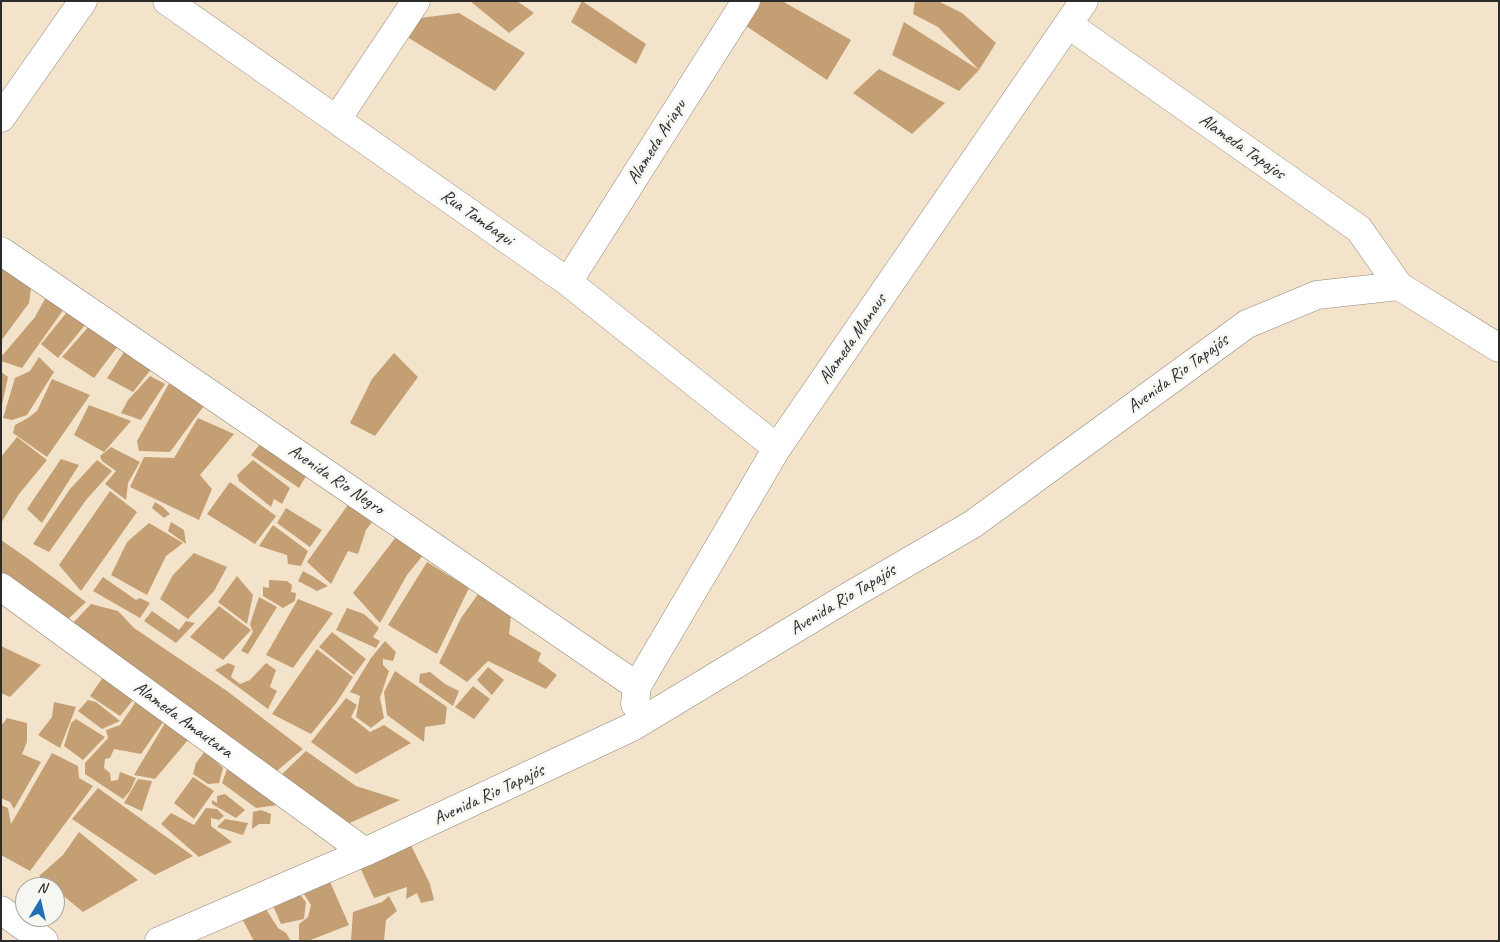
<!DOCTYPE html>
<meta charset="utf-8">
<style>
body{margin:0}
#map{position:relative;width:1500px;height:942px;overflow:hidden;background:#f4e3cb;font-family:Caveat,sans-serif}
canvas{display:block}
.frame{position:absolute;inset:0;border:2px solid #2b2b2b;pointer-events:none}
.north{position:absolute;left:15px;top:877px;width:50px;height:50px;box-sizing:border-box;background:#f6f6f2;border:1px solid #a5a5a2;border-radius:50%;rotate:9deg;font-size:14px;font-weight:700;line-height:20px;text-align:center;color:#2b2b2b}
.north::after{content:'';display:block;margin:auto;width:18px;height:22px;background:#1f6fb2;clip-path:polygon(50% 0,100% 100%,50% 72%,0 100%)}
</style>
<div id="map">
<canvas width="1500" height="942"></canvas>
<div class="frame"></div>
<div class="north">N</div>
</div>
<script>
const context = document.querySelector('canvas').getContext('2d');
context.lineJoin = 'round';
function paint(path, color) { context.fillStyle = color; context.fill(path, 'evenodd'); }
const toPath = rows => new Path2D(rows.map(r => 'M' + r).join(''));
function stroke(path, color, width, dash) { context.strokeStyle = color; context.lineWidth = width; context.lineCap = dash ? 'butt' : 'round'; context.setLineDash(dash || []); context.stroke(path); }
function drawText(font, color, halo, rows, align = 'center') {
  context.font = font + ' Caveat,sans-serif'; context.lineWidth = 5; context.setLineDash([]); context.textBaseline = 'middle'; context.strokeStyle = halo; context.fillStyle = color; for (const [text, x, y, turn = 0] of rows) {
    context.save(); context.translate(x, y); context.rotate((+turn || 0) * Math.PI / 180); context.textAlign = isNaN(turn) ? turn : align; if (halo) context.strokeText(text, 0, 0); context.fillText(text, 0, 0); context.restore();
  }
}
const building = toPath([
 [470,1,517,1,534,13,509,33],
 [582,1,646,44,636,64,571,22],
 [756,1,782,1,851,40,827,80,740,22],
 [915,1,938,1,962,13,996,43,979,70,938,27,913,14],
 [459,13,525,53,495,91,404,35,420,18],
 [904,22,979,70,959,91,892,55],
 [879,69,945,103,912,134,853,93],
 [1,267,32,281,29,303,1,341],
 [51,288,71,299,22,368,1,361,1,357,35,317],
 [67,312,85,325,58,358,41,344],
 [90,325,121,342,94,378,62,357],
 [126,349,156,363,133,392,107,378],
 [394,353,418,377,375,436,350,423,372,379],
 [39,357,54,372,27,415,12,420,3,418,15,378,30,371],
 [1,372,8,377,2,405,1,405],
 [150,376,165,384,141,420,121,413,128,400],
 [52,379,90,395,47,457,13,433,15,425,28,418,37,411],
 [171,380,206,403,170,452,139,451,137,441],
 [89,405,131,421,104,452,74,435],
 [198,418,234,434,200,475,212,489,199,520,130,487,144,457,174,458],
 [17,437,47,460,19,494,1,523,1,457],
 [261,443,312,466,299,488,251,455],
 [111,447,140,462,128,483,126,500,105,484,116,471,102,461,100,456],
 [61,459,79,465,42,523,27,509],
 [97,460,112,471,86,500,49,552,33,544,70,489],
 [253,460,290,488,282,504,274,499,271,507,239,481,237,475],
 [230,482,276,516,255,544,207,514],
 [110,491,137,512,81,591,59,565],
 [355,495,376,517,366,530,358,554,348,551,331,584,307,562],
 [155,502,163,507,170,514,164,518,152,508],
 [286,508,322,530,310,547,277,523],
 [171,522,184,530,186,544,168,531],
 [149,523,183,543,166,556,147,595,111,575,127,542],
 [273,525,308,551,301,566,288,564,287,555,259,546],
 [399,533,424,554,407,575,380,623,353,593],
 [1,540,27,558,86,602,64,623,1,574],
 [194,553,227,567,214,591,188,619,160,599,173,575],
 [427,562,469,588,437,654,388,625],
 [303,571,314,577,328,586,317,591,298,581],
 [237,576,253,595,247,624,218,602],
 [103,577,136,600,140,598,150,603,140,618,93,591],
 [269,580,287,581,292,585,291,592,296,593,295,601,283,608,263,596,263,587,269,588],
 [481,590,511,615,509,634,541,653,538,661,557,675,546,689,488,661,467,682,439,663,461,618],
 [259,597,277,607,248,654,241,651,253,632,250,624],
 [298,599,333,613,293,668,266,655],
 [91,604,118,611,134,628,227,691,303,749,272,775,72,624],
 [219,606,251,630,223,660,190,637],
 [347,608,364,614,379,628,373,637,380,641,376,648,336,630],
 [152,611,179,630,186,621,195,623,176,643,144,621],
 [332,632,366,659,354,675,319,647],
 [385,641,396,652,393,661,383,659,383,665,389,671,380,698,384,718,371,728,356,717,360,696,350,692,371,658],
 [1,646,41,665,10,697,1,693],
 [317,649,353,677,337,702,311,734,272,714],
 [228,663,235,666,231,677,240,684,250,680,266,663,276,670,270,687,277,691,268,709,215,670],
 [488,667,504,680,492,695,477,680],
 [108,670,138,694,120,716,90,696],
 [395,671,447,707,445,724,425,727,424,742,387,715,384,692],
 [430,672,445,684,459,691,453,706,419,682,420,674],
 [473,686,490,699,474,719,455,707],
 [139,697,168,715,141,754,114,749,110,758,105,759,104,768,110,773,111,781,118,780,120,772,136,778,130,791,123,799,85,774,85,763,108,738,106,730,120,725],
 [346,698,357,705,351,717,370,732,384,725,411,743,356,774,311,742],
 [88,700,96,702,120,721,102,729,78,711],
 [54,702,76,707,60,748,38,735,52,717],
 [7,718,27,723,27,742,22,754,41,762,14,809,10,802,1,798,1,726],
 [168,718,193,734,155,779,134,775],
 [76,719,105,737,83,760,64,746,71,723],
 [205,751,223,768,219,783,208,784,193,774,196,763],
 [306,751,356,786,400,800,341,827,277,779],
 [52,753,78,766,79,778,93,786,30,871,1,855,1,805,8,808,11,824],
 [210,753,293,803,256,808,222,783,227,769],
 [193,777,214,791,194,819,174,803],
 [138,779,152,781,142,811,124,803],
 [98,788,193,856,155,875,72,819],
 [225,794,245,810,236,818,212,804,212,800,217,803,217,796],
 [206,808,217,809,224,816,219,820,211,818,211,826,232,842,199,857,161,824,171,813,194,825],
 [261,810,271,814,270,824,259,824,252,829,253,812],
 [225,819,248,823,243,835,217,827],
 [79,832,138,880,83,912,55,889,55,887,39,876,63,855],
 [408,839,430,884,434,900,421,903,417,893,406,899,407,887,374,898,358,863],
 [327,875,349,925,308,941,299,941,299,924,308,917,311,905,300,888],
 [297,891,306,902,304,919,281,924,271,901],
 [389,896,397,911,386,920,384,941,351,941,353,912,382,902],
 [264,906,278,928,286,933,291,941,254,941,240,915]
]);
const minor = toPath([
 [167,1,568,282,777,448],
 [1069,25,1359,229,1399,286],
 [1,118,83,1],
 [337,119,416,1],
 [1,251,637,686,635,704],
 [568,282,746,1],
 [1,587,365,852],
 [637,686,777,448,1084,1],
 [1,910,44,941],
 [159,941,365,852,632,727,846,598,973,524,1247,324,1317,295,1399,286,1499,348]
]);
const streetNames = [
 ["Alameda Ariapu",657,142,-58],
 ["Alameda Tapajos",1242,147,35],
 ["Rua Tambaqui",477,218,35],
 ["Alameda Manaus",853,339,-55],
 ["Avenida Rio Tapajós",1178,374,-36],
 ["Avenida Rio Negro",336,480,34],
 ["Avenida Rio Tapajós",843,600,-31],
 ["Alameda Amautara",183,720,36],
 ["Avenida Rio Tapajós",489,795,-25]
];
paint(building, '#c39f73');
stroke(minor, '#90877b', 29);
stroke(minor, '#fff', 28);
drawText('18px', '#2b2b2b', '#f6f6f2', streetNames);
</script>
